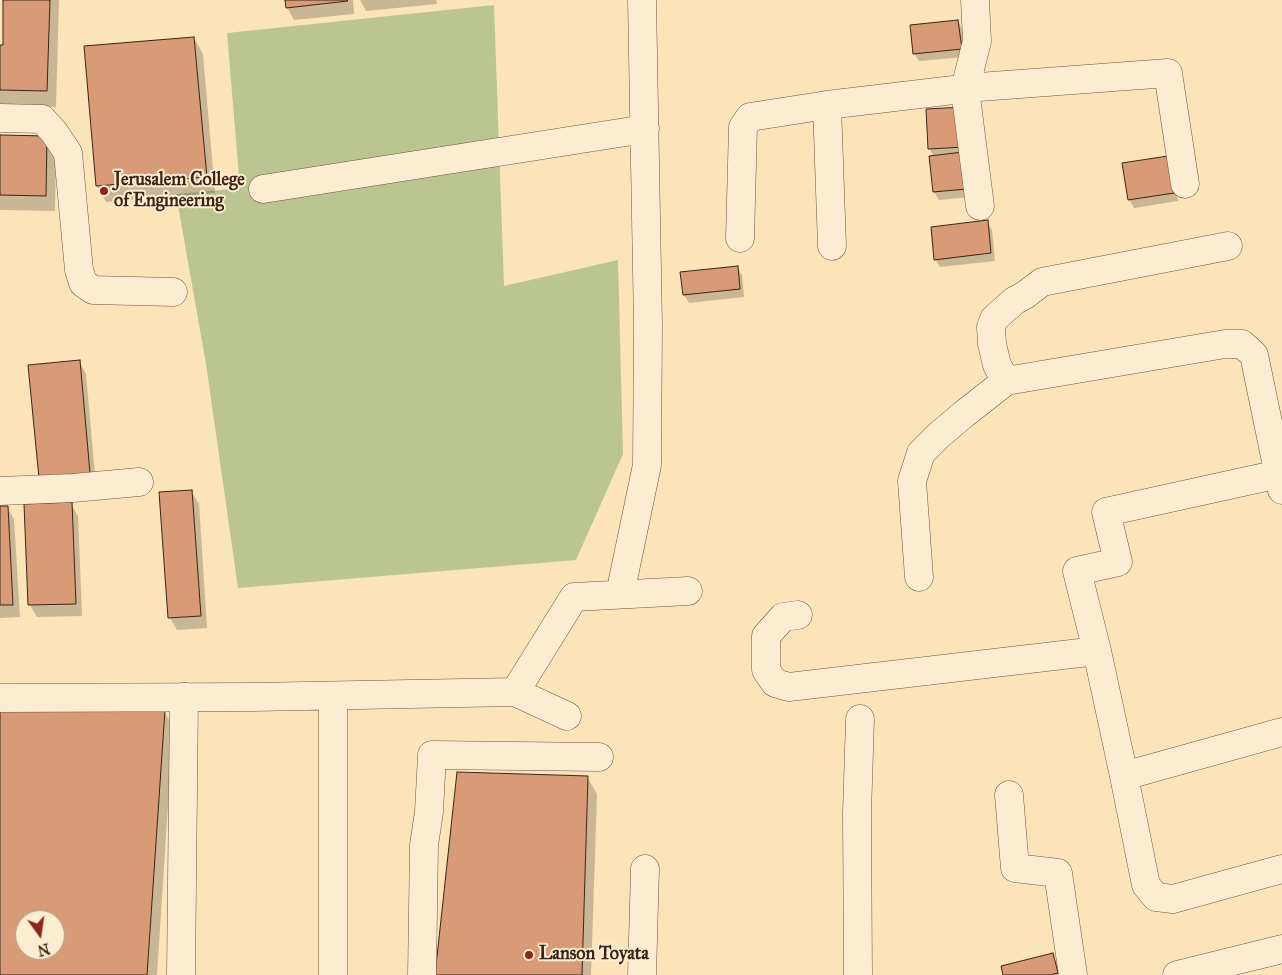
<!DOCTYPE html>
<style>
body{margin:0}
#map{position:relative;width:1282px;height:975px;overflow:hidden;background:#fbe4b9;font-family:"IM FELL Great Primer",serif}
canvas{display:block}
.north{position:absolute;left:15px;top:910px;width:50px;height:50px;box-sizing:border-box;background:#fcedd2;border:1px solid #af9d86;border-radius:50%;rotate:166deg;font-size:14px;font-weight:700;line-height:20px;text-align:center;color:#3c2415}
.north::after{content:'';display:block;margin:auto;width:18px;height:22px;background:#8f2418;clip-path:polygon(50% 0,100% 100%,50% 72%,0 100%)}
</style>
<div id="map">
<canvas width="1282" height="975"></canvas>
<div class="north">N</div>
</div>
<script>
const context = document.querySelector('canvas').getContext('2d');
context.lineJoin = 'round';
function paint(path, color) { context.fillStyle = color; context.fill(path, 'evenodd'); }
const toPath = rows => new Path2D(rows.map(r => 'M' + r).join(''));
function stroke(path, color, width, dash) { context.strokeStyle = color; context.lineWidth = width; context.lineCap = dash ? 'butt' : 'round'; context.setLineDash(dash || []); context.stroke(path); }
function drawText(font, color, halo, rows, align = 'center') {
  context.font = font + ' "IM FELL Great Primer",serif'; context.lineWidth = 4; context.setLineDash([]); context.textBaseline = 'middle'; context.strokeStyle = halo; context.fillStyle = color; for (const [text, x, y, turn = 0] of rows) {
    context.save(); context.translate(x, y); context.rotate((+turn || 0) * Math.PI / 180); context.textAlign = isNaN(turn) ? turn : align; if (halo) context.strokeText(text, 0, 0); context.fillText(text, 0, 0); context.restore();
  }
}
const green = toPath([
 [494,5,504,286,618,260,623,454,576,560,238,588,206,364,176,194,240,188,227,33]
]);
const shadow = toPath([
 [4,0,59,0,56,107,0,105,0,46,4,46],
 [286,0,353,0,354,14,294,20,287,7],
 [360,0,436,0,437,4,366,11],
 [958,21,962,29,965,57,919,61,914,53],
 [194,38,203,54,215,193,106,202,97,186],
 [968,117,971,197,939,200,934,192,934,157,929,148],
 [0,137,47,138,56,154,55,211,0,210],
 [1172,166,1178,201,1134,208,1129,199],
 [987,222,992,230,995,261,940,267,935,259],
 [737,267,742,275,744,297,689,303,684,295],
 [79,361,86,374,96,485,30,366],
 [191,491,199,504,207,628,177,630,170,618],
 [71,504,78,516,82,616,37,617,30,605,26,506],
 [0,507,7,507,14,519,20,617,0,618],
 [0,707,164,711,173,727,157,975,0,975],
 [25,920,55,920,55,950,25,950],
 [587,777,597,794,591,975,437,975],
 [1052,955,1057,963,1060,975,1004,975]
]);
const building = toPath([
 [3,0,50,0,47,91,0,90,0,45,3,45,3,0],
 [285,0,347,0,348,1,286,8,285,0],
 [958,20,962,49,913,54,910,25,958,20],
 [194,37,207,177,96,186,84,46,194,37],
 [964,107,965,147,928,149,926,109,964,107],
 [0,135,47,136,46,196,0,195,0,135],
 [963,152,967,189,933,192,929,156,963,152],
 [1168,156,1174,193,1128,200,1122,163,1168,156],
 [988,220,991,253,934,260,931,227,988,220],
 [738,266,740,289,683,295,680,272,738,266],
 [80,360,90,473,39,478,28,365,80,360],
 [192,490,201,616,168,618,159,492,192,490],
 [72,502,76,604,28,605,24,504,72,502],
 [0,506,8,506,13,605,0,605,0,506],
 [0,700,165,710,147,975,0,975,0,700],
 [25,920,55,920,55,950,25,950,25,920],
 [457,772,588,776,582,975,435,975,457,772],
 [1053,953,1058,973,1050,975,1003,975,1001,966,1053,953]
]);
const minor = toPath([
 [975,0,977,41,965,89,980,206],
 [827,105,832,246],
 [0,118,42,119,54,132,68,153,79,270,83,283,93,290,173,292],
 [263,189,645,129],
 [740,238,743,127,750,117,827,105,979,87,1168,73,1185,184],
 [1228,246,1042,282,1025,295,1014,301,994,319,991,327,992,344,997,365,1006,381,1225,344,1242,344,1254,355,1282,490],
 [1279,474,1106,512,1118,562,1077,571,1097,651,1124,776,1146,885,1156,897,1173,899,1282,869],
 [0,491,73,488,139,482],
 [919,577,912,481,921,453,939,435,964,414,1006,381],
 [620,594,647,465,648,325,642,0],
 [798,615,783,617,766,636,766,670,775,683,789,687,1097,651],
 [0,698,253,697,515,692],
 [567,716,515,692,574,597,688,591],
 [1124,776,1282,732],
 [1009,795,1015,868,1058,873,1073,975],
 [181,975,184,697],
 [333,975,333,696],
 [422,975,424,845,429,812,432,755,599,757],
 [642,975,645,869],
 [858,975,857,813,860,719],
 [1177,975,1282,949]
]);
const markers = [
 [104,191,5,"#8f2418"],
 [529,955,5,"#8f2418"]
];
const poiNames = [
 ["Jerusalem College",114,181],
 ["of Engineering",114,202],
 ["Lanson Toyata",539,955]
];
paint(green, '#bbc592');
paint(shadow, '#0003');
paint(building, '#d99a78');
stroke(building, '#3c2415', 1);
stroke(minor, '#6c543e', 29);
stroke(minor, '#fcedd2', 28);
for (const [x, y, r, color] of markers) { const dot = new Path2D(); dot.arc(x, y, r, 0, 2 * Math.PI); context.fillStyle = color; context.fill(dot); stroke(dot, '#fcedd2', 2); }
drawText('bold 18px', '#3c2415', '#fcedd2', poiNames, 'left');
</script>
